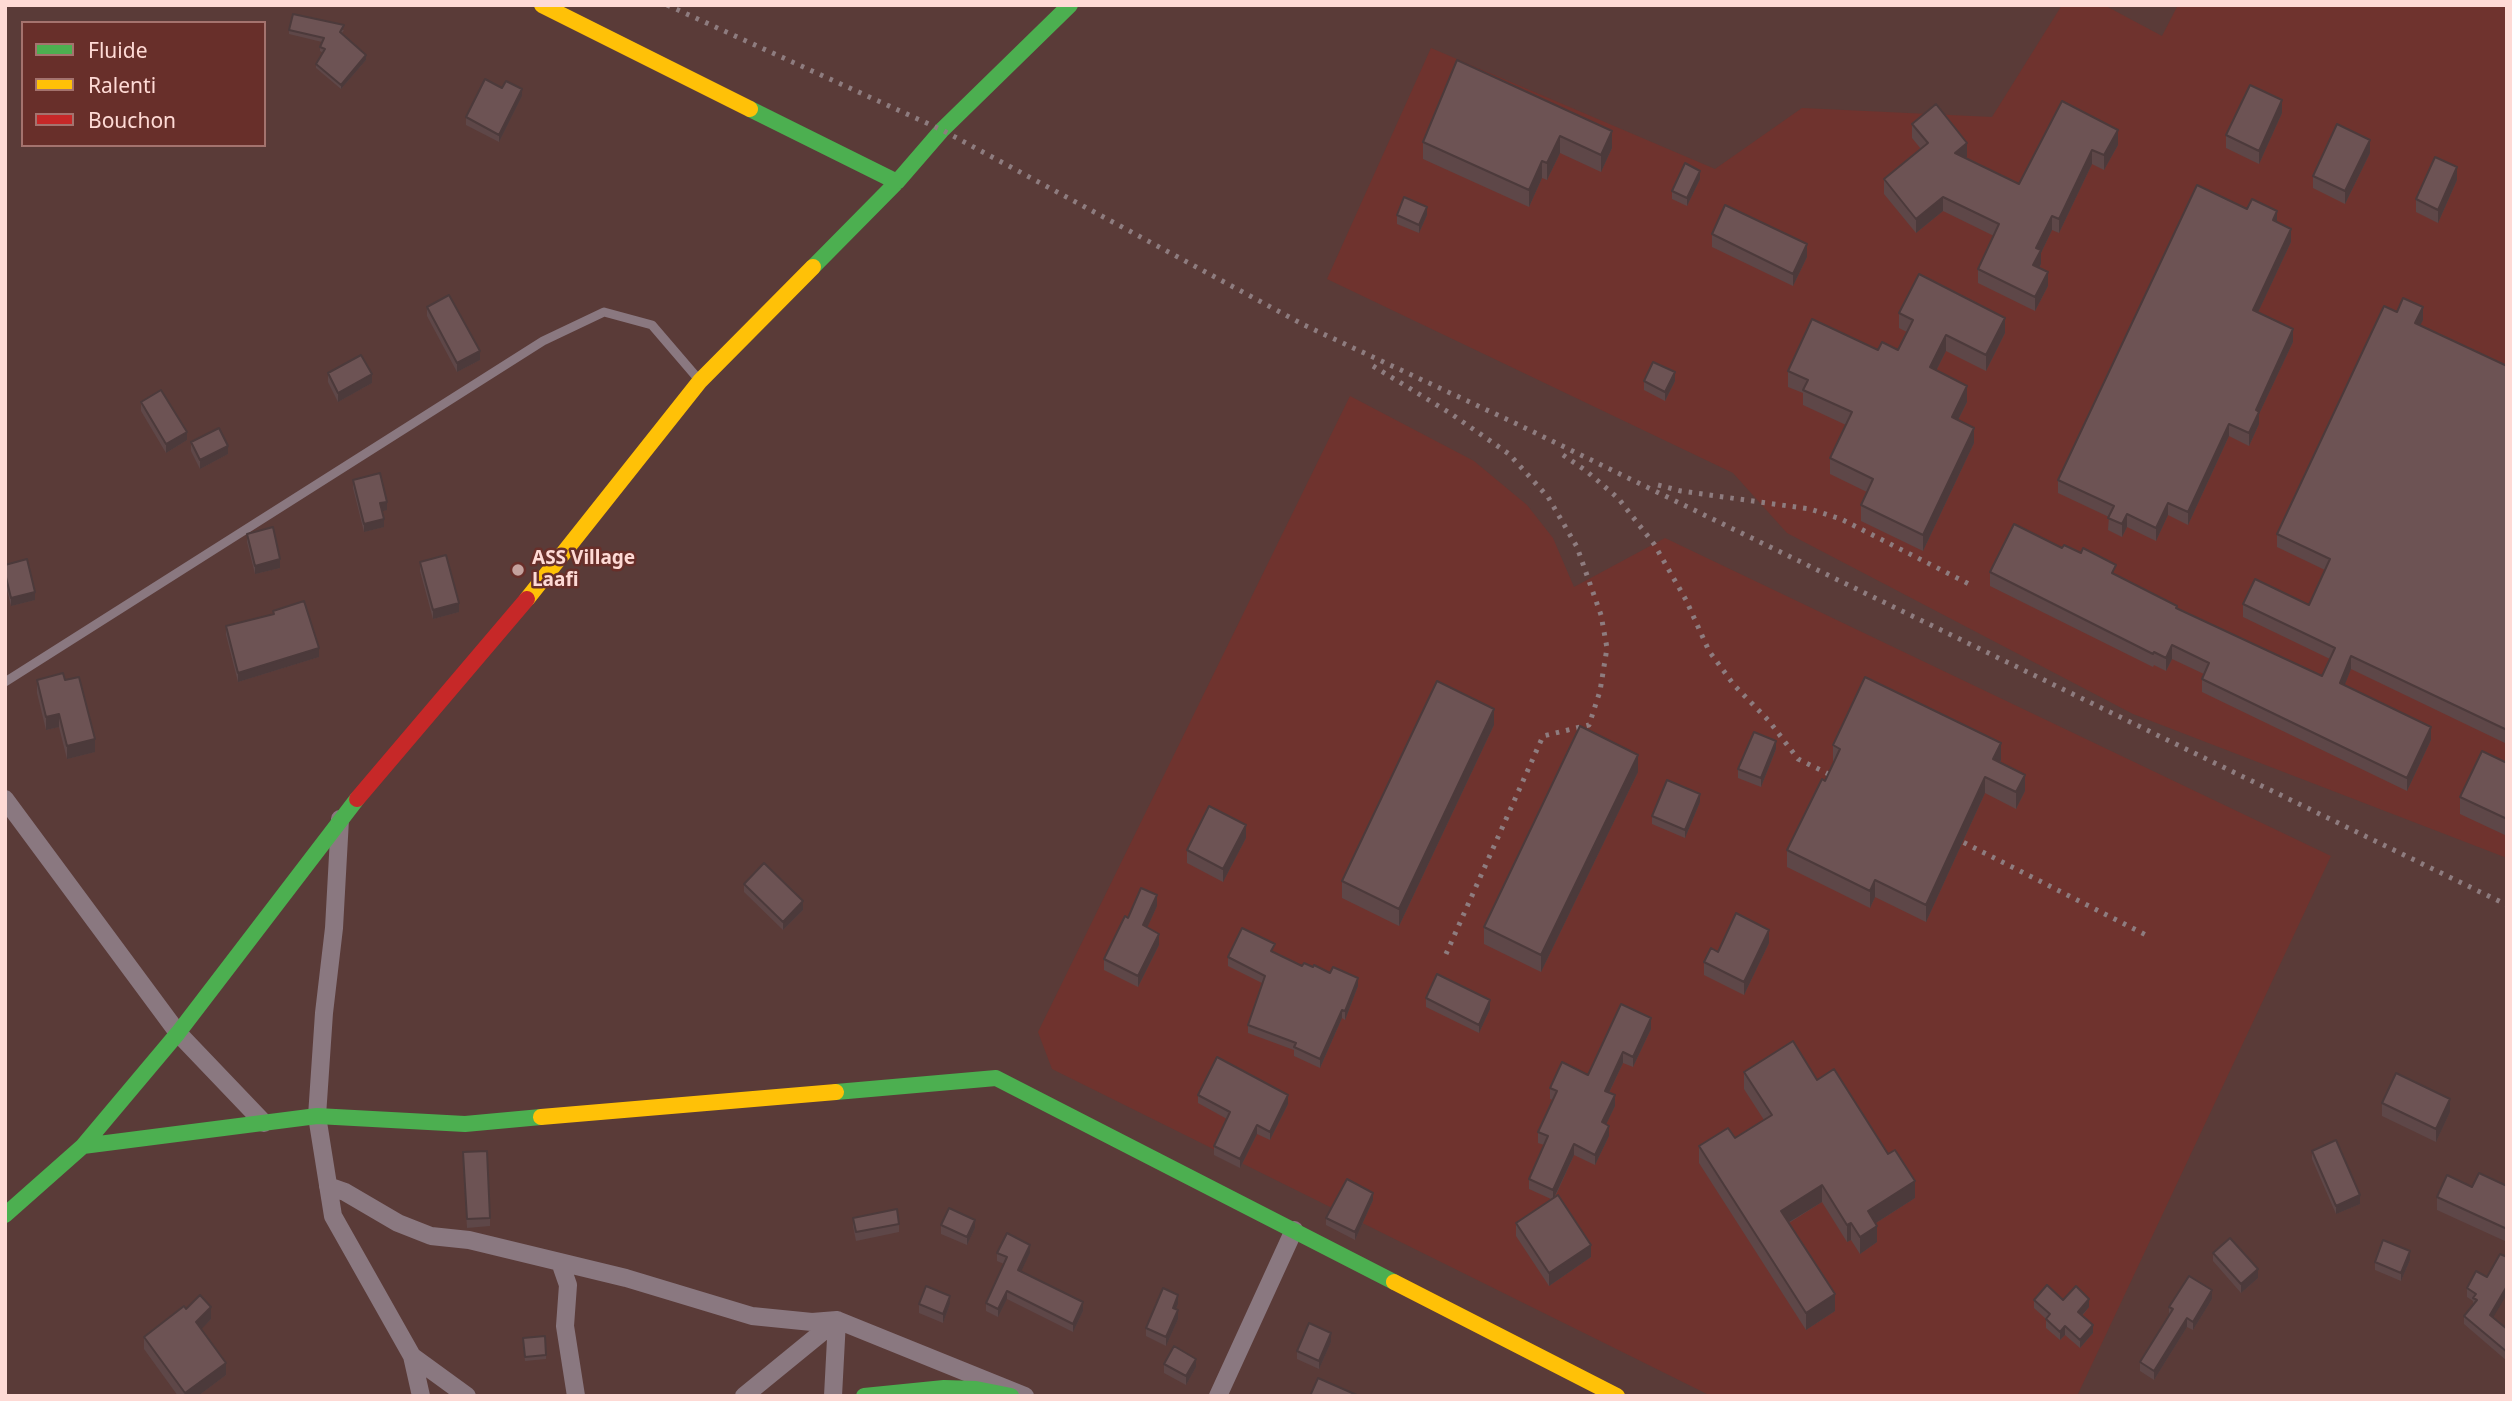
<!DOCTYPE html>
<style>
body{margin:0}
#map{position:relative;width:2512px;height:1401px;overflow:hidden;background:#5a3b38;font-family:"Noto Sans",sans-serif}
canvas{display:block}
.frame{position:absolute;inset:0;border:7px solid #fedad5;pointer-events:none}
.legend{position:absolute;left:21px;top:21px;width:245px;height:126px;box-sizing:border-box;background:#682f2a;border:2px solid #a4736e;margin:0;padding:9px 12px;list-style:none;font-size:21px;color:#fedad5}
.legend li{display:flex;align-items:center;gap:14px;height:35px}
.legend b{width:35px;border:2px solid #a4736e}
</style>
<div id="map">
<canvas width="2512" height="1401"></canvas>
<div class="frame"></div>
<ul class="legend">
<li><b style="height:9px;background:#4caf50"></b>Fluide</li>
<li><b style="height:9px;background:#ffc107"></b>Ralenti</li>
<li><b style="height:9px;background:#c62828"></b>Bouchon</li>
</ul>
</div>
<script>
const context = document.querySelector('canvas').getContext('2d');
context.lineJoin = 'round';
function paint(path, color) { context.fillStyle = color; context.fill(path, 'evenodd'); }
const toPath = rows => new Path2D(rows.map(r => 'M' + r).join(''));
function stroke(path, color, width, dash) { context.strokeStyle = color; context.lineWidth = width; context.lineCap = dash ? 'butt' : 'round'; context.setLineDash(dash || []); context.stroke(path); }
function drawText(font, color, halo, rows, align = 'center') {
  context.font = font + ' "Noto Sans",sans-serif'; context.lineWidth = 5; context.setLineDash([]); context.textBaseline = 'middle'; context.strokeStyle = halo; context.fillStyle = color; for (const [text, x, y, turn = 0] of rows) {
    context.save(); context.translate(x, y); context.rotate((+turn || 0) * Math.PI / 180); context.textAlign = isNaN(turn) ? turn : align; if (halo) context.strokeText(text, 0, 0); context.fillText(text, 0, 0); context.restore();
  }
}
const built = toPath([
 [2062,5,2104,5,2162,36,2178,5,2507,5,2507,858,2133,714,1787,533,1733,473,1327,279,1431,48,1715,169,1802,108,1992,117],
 [1350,396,1474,461,1527,505,1553,538,1574,587,1665,538,2331,856,2077,1396,1711,1396,1052,1069,1038,1032]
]);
const lane = toPath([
 [5,682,543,341,604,312,652,325,700,381]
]);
const street = toPath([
 [5,799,178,1033,264,1123],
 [340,819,334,928,324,1013,317,1116,333,1216,412,1356,467,1396],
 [328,1186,345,1192,398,1223,431,1236,469,1240,626,1278,752,1316,812,1322,837,1320,1025,1396],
 [560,1262,568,1285,565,1326,576,1396],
 [412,1356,421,1396],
 [744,1396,837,1320],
 [833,1396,837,1320],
 [1218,1396,1294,1230]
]);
const fast = toPath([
 [750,109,897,182],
 [813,267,897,182,942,130,1070,5],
 [836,1092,996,1078,1394,1282],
 [83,1146,317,1116,465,1124,541,1117],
 [5,1215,83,1146,178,1033,357,799],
 [864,1396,944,1388,976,1389,1011,1396]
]);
const slow = toPath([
 [542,5,750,109],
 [527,599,700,381,813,267],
 [541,1117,836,1092],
 [1394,1282,1617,1396]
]);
const jam = toPath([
 [357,799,527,599]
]);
const rail = toPath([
 [667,5,942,130,1304,325,1517,424,2507,905],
 [1373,366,1450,413,1509,454,1548,497,1577,547,1601,615,1607,648,1600,691,1589,725,1543,736,1446,954],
 [1563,455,1585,470,1618,498,1654,544,1686,600,1709,651,1734,685,1769,721,1798,759,1845,782],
 [1658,485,1681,491,1810,509,1841,519,1971,585],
 [1945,833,2148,936]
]);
const wall = toPath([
 [289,30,344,30,342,33,366,60,341,89,316,68,316,64,323,53,320,51,320,47,322,42,289,34],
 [1457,60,1612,148,1601,172,1560,153,1547,180,1542,178,1529,207,1423,159,1423,142],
 [502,88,522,96,499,142,466,125,466,117],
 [2062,101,2118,145,2104,170,2092,164,2059,233,2052,230,2041,253,2041,264,2039,268,2048,286,2035,311,1978,283,1978,269,1994,236,1943,211,1916,233,1884,194,1884,179,1921,149,1912,138,1912,124,1967,157,1966,159,2019,184],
 [2282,113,2259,164,2226,148,2226,135],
 [2370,153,2345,204,2313,188,2313,176],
 [1700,179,1687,206,1672,199,1672,191],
 [2457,180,2438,223,2416,212,2416,199],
 [2247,209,2277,222,2291,242,2258,312,2293,342,2259,414,2259,424,2249,446,2229,436,2188,525,2168,515,2156,541,2127,527,2122,537,2108,530,2109,517,2058,493,2058,480],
 [1397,215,1427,215,1419,233,1397,224],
 [1712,234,1807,257,1793,286,1712,247],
 [427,307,480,360,457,372,427,316],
 [2397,312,2423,320,2420,325,2507,366,2507,744,2351,669,2344,686,2431,740,2407,791,2202,692,2202,679,2204,674,2172,659,2166,671,2154,665,2153,667,1990,586,1990,572,2116,575,2177,608,2322,676,2330,659,2243,617,2243,604,2309,605,2325,570,2277,547,2277,534],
 [1899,313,2005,333,1986,371,1946,351,1936,371,1967,402,1958,420,1974,443,1923,551,1861,521,1861,505,1867,492,1830,474,1830,458,1846,425,1803,405,1803,393,1788,387,1788,371,1878,350,1898,350,1907,332,1899,328],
 [328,373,372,383,338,402,328,382],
 [1644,381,1675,381,1665,401,1644,390],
 [141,402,187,440,166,453,141,411],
 [191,442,228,454,200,469,191,451],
 [353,480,387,510,382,511,384,527,364,532,353,488],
 [247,534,280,568,255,574,247,542],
 [420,562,459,612,433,619,420,571],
 [5,565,35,600,11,606,5,582],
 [273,611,319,657,238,682,226,635,226,626,273,614],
 [37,680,95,752,67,759,59,727,46,730,37,693],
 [1494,725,1399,926,1342,898,1342,881],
 [1833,745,2001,760,2000,763,2025,791,2016,809,1985,793,1926,922,1875,897,1870,908,1787,867,1787,850,1825,781,1833,763],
 [1776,749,1761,787,1738,778,1738,769],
 [2507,763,2507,836,2460,814,2460,797],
 [1638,772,1541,972,1484,944,1484,927],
 [1700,802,1685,838,1652,824,1652,816],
 [1246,838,1223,882,1187,863,1187,850],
 [744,884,803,910,783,930,744,892],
 [1157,906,1147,928,1159,945,1138,987,1104,970,1104,959,1128,918],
 [1769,943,1744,995,1704,975,1704,962,1718,952],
 [1275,953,1302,966,1358,986,1345,1020,1342,1018,1320,1068,1294,1056,1294,1050,1248,1033,1248,1025,1262,983,1228,966,1228,957],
 [1426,998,1490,1009,1479,1033,1426,1007],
 [1651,1029,1633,1067,1623,1063,1609,1093,1615,1106,1606,1124,1609,1136,1595,1165,1574,1155,1555,1197,1591,1257,1549,1286,1516,1236,1516,1223,1551,1199,1529,1189,1529,1179,1544,1145,1538,1143,1538,1132,1553,1100,1550,1099,1550,1088,1588,1075],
 [1744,1072,1817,1080,1915,1198,1876,1223,1877,1242,1860,1254,1851,1240,1847,1242,1822,1202,1789,1223,1835,1311,1806,1330,1699,1163,1699,1146,1735,1138,1764,1120,1744,1089],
 [1198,1095,1288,1104,1270,1140,1257,1134,1240,1168,1214,1155,1214,1146,1227,1119,1198,1103],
 [2382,1103,2450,1112,2436,1142,2382,1116],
 [2312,1151,2360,1204,2336,1214,2312,1159],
 [463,1161,490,1218,490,1226,467,1228],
 [2507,1186,2507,1242,2437,1210,2437,1197,2472,1187],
 [1373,1200,1355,1240,1326,1225,1326,1218],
 [853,1218,899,1224,899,1232,856,1241,853,1226],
 [941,1225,975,1228,967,1245,941,1234],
 [997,1253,1030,1253,1021,1271,1083,1311,1073,1332,1007,1299,998,1317,986,1311,986,1303,1004,1264,997,1261],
 [2213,1253,2258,1278,2241,1293,2213,1261],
 [2410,1260,2401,1281,2375,1270,2375,1262],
 [2476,1271,2493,1318,2507,1329,2507,1361,2464,1324,2464,1316,2473,1304,2473,1301,2467,1297,2467,1288],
 [2212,1299,2193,1330,2187,1327,2154,1380,2140,1371,2140,1362,2169,1315,2169,1307],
 [2034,1300,2063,1300,2089,1307,2082,1316,2093,1333,2080,1348,2065,1335,2060,1340,2046,1328,2046,1319,2034,1308],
 [919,1304,950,1304,943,1323,919,1313],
 [1178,1304,1176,1309,1178,1319,1166,1346,1146,1336,1146,1328],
 [186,1309,211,1319,201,1329,226,1375,198,1396,178,1396,144,1349,144,1337],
 [1331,1342,1319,1369,1297,1359,1297,1351],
 [523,1343,546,1355,546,1359,525,1361],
 [1164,1364,1196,1367,1186,1385,1164,1373]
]);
const shadedWall = toPath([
 [366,55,366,60,341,89,341,85],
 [522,89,522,96,499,142,499,135],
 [2282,100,2282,113,2259,164,2259,151],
 [2118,130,2118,145,2104,170,2104,155],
 [1612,131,1612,148,1601,172,1601,155],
 [1560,136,1560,153,1547,180,1547,163],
 [2370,140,2370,153,2345,204,2345,191],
 [1967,143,1967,157,1955,168,1955,153],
 [2092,150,2092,164,2059,233,2059,219],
 [1542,161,1542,178,1529,207,1529,190],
 [2457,167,2457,180,2438,223,2438,210],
 [1700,171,1700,179,1687,206,1687,198],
 [1943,197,1943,211,1916,233,1916,219],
 [1427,207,1427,215,1419,233,1419,225],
 [2277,211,2277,223,2273,220],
 [2052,216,2052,230,2041,253,2041,264,2033,279,2033,265,2036,248],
 [2291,229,2291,242,2253,323,2253,310],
 [1807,244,1807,257,1793,286,1793,274],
 [2048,272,2048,286,2035,311,2035,297],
 [2423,307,2423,320,2415,336,2415,323],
 [2005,318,2005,333,1986,371,1986,355],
 [2293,329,2293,342,2259,414,2259,424,2249,446,2249,433,2256,410],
 [1946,335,1946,351,1930,383,1930,367],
 [480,351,480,360,457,372,457,363],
 [1675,372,1675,381,1665,401,1665,392],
 [372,374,372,383,338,402,338,393],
 [1967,386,1967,402,1952,432,1952,417],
 [2229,424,2229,436,2188,525,2188,512],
 [1974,428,1974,443,1923,551,1923,535],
 [187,432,187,440,166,453,166,444],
 [228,446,228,454,200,469,200,460],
 [387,502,387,510,380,512,380,503],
 [2168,503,2168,515,2156,541,2156,528],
 [2127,514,2127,527,2122,537,2122,524],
 [384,519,384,527,364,532,364,524],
 [280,559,280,568,255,574,255,566],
 [35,592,35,600,11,606,11,598],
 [459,603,459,612,433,619,433,610],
 [2172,645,2172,659,2166,671,2166,658],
 [319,648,319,657,238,682,238,673],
 [2351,656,2351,669,2340,697,2340,683],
 [1494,709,1494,725,1399,926,1399,909],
 [59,714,59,727,46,730,46,717],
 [2431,727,2431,740,2407,791,2407,778],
 [95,739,95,752,67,759,67,746],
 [1776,741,1776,749,1761,787,1761,778],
 [2001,743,2001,760,1993,776,1993,759],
 [1638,755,1638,772,1541,972,1541,955],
 [2025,775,2025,791,2016,809,2016,792],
 [1985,777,1985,793,1926,922,1926,905],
 [1700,794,1700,802,1685,838,1685,830],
 [1246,825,1246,838,1223,882,1223,869],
 [1875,880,1875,897,1870,908,1870,891],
 [1157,895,1157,906,1143,937,1143,925],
 [803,901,803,910,783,930,783,922],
 [1769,930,1769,943,1744,995,1744,982],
 [1159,934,1159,945,1138,987,1138,976],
 [1358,978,1358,986,1345,1020,1345,1011],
 [1490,1000,1490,1009,1479,1033,1479,1025],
 [1342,1010,1342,1018,1320,1068,1320,1059],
 [1651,1018,1651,1029,1633,1067,1633,1057],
 [1623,1052,1623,1063,1605,1101,1605,1091],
 [1288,1095,1288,1104,1270,1140,1270,1132],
 [1615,1095,1615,1106,1602,1133,1602,1122],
 [2450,1099,2450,1112,2436,1142,2436,1129],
 [1257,1125,1257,1134,1240,1168,1240,1159],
 [1609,1126,1609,1136,1595,1165,1595,1155],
 [1574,1144,1574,1155,1553,1200,1553,1190],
 [1915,1181,1915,1198,1868,1228,1868,1211],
 [1822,1185,1822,1202,1781,1227,1781,1211],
 [1373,1193,1373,1200,1355,1240,1355,1232],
 [2360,1195,2360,1204,2336,1214,2336,1206],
 [975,1220,975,1228,967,1245,967,1237],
 [1851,1223,1851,1240,1847,1242,1847,1225],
 [1877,1226,1877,1242,1860,1254,1860,1237],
 [1030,1245,1030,1253,1018,1278,1018,1270],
 [1591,1245,1591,1257,1549,1286,1549,1273],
 [2410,1251,2410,1260,2401,1281,2401,1273],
 [2258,1269,2258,1278,2241,1293,2241,1284],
 [2507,1286,2507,1294,2490,1323,2490,1315],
 [2212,1290,2212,1299,2193,1330,2193,1322],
 [1007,1291,1007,1299,998,1317,998,1309],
 [1835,1294,1835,1311,1806,1330,1806,1313],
 [1178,1295,1178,1304,1173,1316,1173,1308],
 [950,1296,950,1304,943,1323,943,1314],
 [2089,1299,2089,1307,2078,1320,2078,1312],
 [1083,1302,1083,1311,1073,1332,1073,1324],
 [211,1307,211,1319,196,1335,196,1322],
 [1178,1310,1178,1319,1166,1346,1166,1337],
 [2187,1318,2187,1327,2154,1380,2154,1371],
 [2093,1325,2093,1333,2080,1348,2080,1340],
 [2065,1326,2065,1335,2060,1340,2060,1332],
 [1331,1333,1331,1342,1319,1369,1319,1361],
 [1196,1359,1196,1367,1186,1385,1186,1376],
 [226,1363,226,1375,198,1396,185,1396,185,1393]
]);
const building = toPath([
 [293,14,344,25,340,32,366,55,341,85,316,64,325,49,320,47,324,38,289,30,293,14],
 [1457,60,1612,131,1601,155,1560,136,1547,163,1542,161,1529,190,1423,142,1457,60],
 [485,79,502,88,506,81,522,89,499,135,466,117,485,79],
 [2250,85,2282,100,2259,151,2226,135,2250,85],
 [2062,101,2118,130,2104,155,2092,150,2059,219,2052,216,2036,248,2041,250,2033,265,2048,272,2035,297,1978,269,1999,224,1943,197,1916,219,1884,179,1928,143,1912,124,1936,104,1967,143,1955,153,2019,184,2062,101],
 [2337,124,2370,140,2345,191,2313,176,2337,124],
 [2435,157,2457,167,2438,210,2416,199,2435,157],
 [1685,163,1700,171,1687,198,1672,191,1685,163],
 [2197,185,2247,209,2252,199,2277,211,2273,220,2291,229,2253,310,2293,329,2256,410,2259,412,2249,433,2229,424,2188,512,2168,503,2156,528,2127,514,2122,524,2108,518,2114,506,2058,480,2197,185],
 [1404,197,1427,207,1419,225,1397,215,1404,197],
 [1725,205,1807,244,1793,274,1712,234,1725,205],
 [1919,274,2005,318,1986,355,1946,335,1930,367,1967,386,1952,417,1974,428,1923,535,1861,505,1873,479,1830,458,1852,412,1803,390,1808,380,1788,371,1812,319,1878,350,1882,342,1898,350,1913,320,1899,313,1919,274],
 [449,295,480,351,457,363,427,307,449,295],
 [2403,298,2423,307,2415,323,2507,366,2507,730,2351,656,2340,683,2431,727,2407,778,2202,679,2209,663,2172,645,2166,658,2154,652,2153,654,1990,572,2014,524,2062,548,2064,545,2081,553,2083,548,2116,565,2112,573,2177,606,2176,608,2322,676,2335,648,2243,604,2255,579,2309,605,2330,559,2277,534,2384,306,2397,312,2403,298],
 [361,355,372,374,338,393,328,373,361,355],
 [1653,362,1675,372,1665,392,1644,381,1653,362],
 [161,390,187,432,166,444,141,402,161,390],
 [219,428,228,446,200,460,191,442,219,428],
 [380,473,387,502,380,503,384,519,364,524,353,480,380,473],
 [273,527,280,559,255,566,247,534,273,527],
 [446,555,459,603,433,610,420,562,446,555],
 [27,559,35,592,11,598,5,573,5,565,27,559],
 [304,601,319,648,238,673,226,626,274,614,273,611,304,601],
 [63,673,65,680,79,677,95,739,67,746,59,714,46,717,37,680,63,673],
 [1865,677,2001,743,1993,759,2025,775,2016,792,1985,777,1926,905,1875,880,1870,891,1787,850,1822,779,1825,781,1840,749,1833,745,1865,677],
 [1437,681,1494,709,1399,909,1342,881,1437,681],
 [1580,726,1638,755,1541,955,1484,927,1580,726],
 [1754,732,1776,741,1761,778,1738,769,1754,732],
 [2482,751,2507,763,2507,819,2460,797,2482,751],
 [1667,780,1700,794,1685,830,1652,816,1667,780],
 [1209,806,1246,825,1223,869,1187,850,1209,806],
 [764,863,803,901,783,922,744,884,764,863],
 [1141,888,1157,895,1143,925,1159,934,1138,976,1104,959,1125,916,1128,918,1141,888],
 [1736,913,1769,930,1744,982,1704,962,1711,948,1718,952,1736,913],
 [1242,928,1275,944,1271,951,1302,966,1304,963,1313,967,1314,965,1330,973,1333,967,1358,978,1345,1011,1342,1010,1320,1059,1294,1047,1296,1043,1248,1025,1265,976,1228,957,1242,928],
 [1437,974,1490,1000,1479,1025,1426,998,1437,974],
 [1621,1004,1651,1018,1633,1057,1623,1052,1605,1091,1615,1095,1602,1122,1609,1126,1595,1155,1574,1144,1553,1190,1529,1179,1548,1136,1538,1132,1557,1091,1550,1088,1562,1062,1588,1075,1621,1004],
 [1793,1041,1817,1080,1834,1069,1888,1154,1895,1150,1915,1181,1868,1211,1877,1226,1860,1237,1851,1223,1847,1225,1822,1185,1781,1211,1835,1294,1806,1313,1699,1146,1728,1128,1735,1138,1772,1115,1744,1072,1793,1041],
 [1217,1057,1288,1095,1270,1132,1257,1125,1240,1159,1214,1146,1230,1112,1198,1095,1217,1057],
 [2396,1073,2450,1099,2436,1129,2382,1103,2396,1073],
 [2336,1140,2360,1195,2336,1206,2312,1151,2336,1140],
 [487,1151,490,1218,467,1219,463,1152,487,1151],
 [2479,1173,2507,1186,2507,1229,2437,1197,2447,1175,2472,1187,2479,1173],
 [1347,1179,1373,1193,1355,1232,1326,1218,1347,1179],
 [1558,1195,1591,1245,1549,1273,1516,1223,1558,1195],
 [949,1208,975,1220,967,1237,941,1225,949,1208],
 [897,1209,899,1224,856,1232,853,1218,897,1209],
 [1007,1233,1030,1245,1018,1270,1083,1302,1073,1324,1007,1291,998,1309,986,1303,1007,1257,997,1253,1007,1233],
 [2230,1238,2258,1269,2241,1284,2213,1253,2230,1238],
 [2383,1240,2410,1251,2401,1273,2375,1262,2383,1240],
 [2500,1254,2507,1257,2507,1286,2490,1315,2507,1329,2507,1352,2464,1316,2477,1300,2473,1298,2476,1294,2467,1288,2476,1271,2487,1277,2500,1254],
 [2189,1276,2212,1290,2193,1322,2187,1318,2154,1371,2140,1362,2173,1309,2169,1307,2189,1276],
 [2047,1285,2063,1300,2076,1286,2089,1299,2078,1312,2093,1325,2080,1340,2065,1326,2060,1332,2046,1319,2050,1314,2034,1300,2047,1285],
 [926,1286,950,1296,943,1314,919,1304,926,1286],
 [1163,1288,1178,1295,1173,1308,1178,1310,1166,1337,1146,1328,1163,1288],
 [200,1295,211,1307,196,1322,226,1363,185,1393,144,1337,184,1306,186,1309,200,1295],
 [1309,1323,1331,1333,1319,1361,1297,1351,1309,1323],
 [545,1336,546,1355,525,1357,523,1338,545,1336],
 [1174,1346,1196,1359,1186,1376,1164,1364,1174,1346],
 [1318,1378,1359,1396,1310,1396,1318,1378]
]);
const markers = [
 [518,570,7,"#c5a29e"]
];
const poiNames = [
 ["ASS Village",532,559],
 ["Laafi",532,581]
];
paint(built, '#6f332e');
stroke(lane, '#8a7880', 9);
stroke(street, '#8a7880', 18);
stroke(fast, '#4caf50', 16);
stroke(slow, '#ffc107', 16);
stroke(jam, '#c62828', 16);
stroke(rail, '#8e7c7f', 5, [3.5, 7]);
paint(wall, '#5e4748');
paint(shadedWall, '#4c3a3b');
paint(building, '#6d5354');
stroke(building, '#4c3a3b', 2);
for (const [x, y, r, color] of markers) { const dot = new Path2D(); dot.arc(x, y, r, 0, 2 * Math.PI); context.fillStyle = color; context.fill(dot); stroke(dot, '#682f2a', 2.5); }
drawText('bold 19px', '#fedad5', '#682f2a', poiNames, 'left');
</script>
